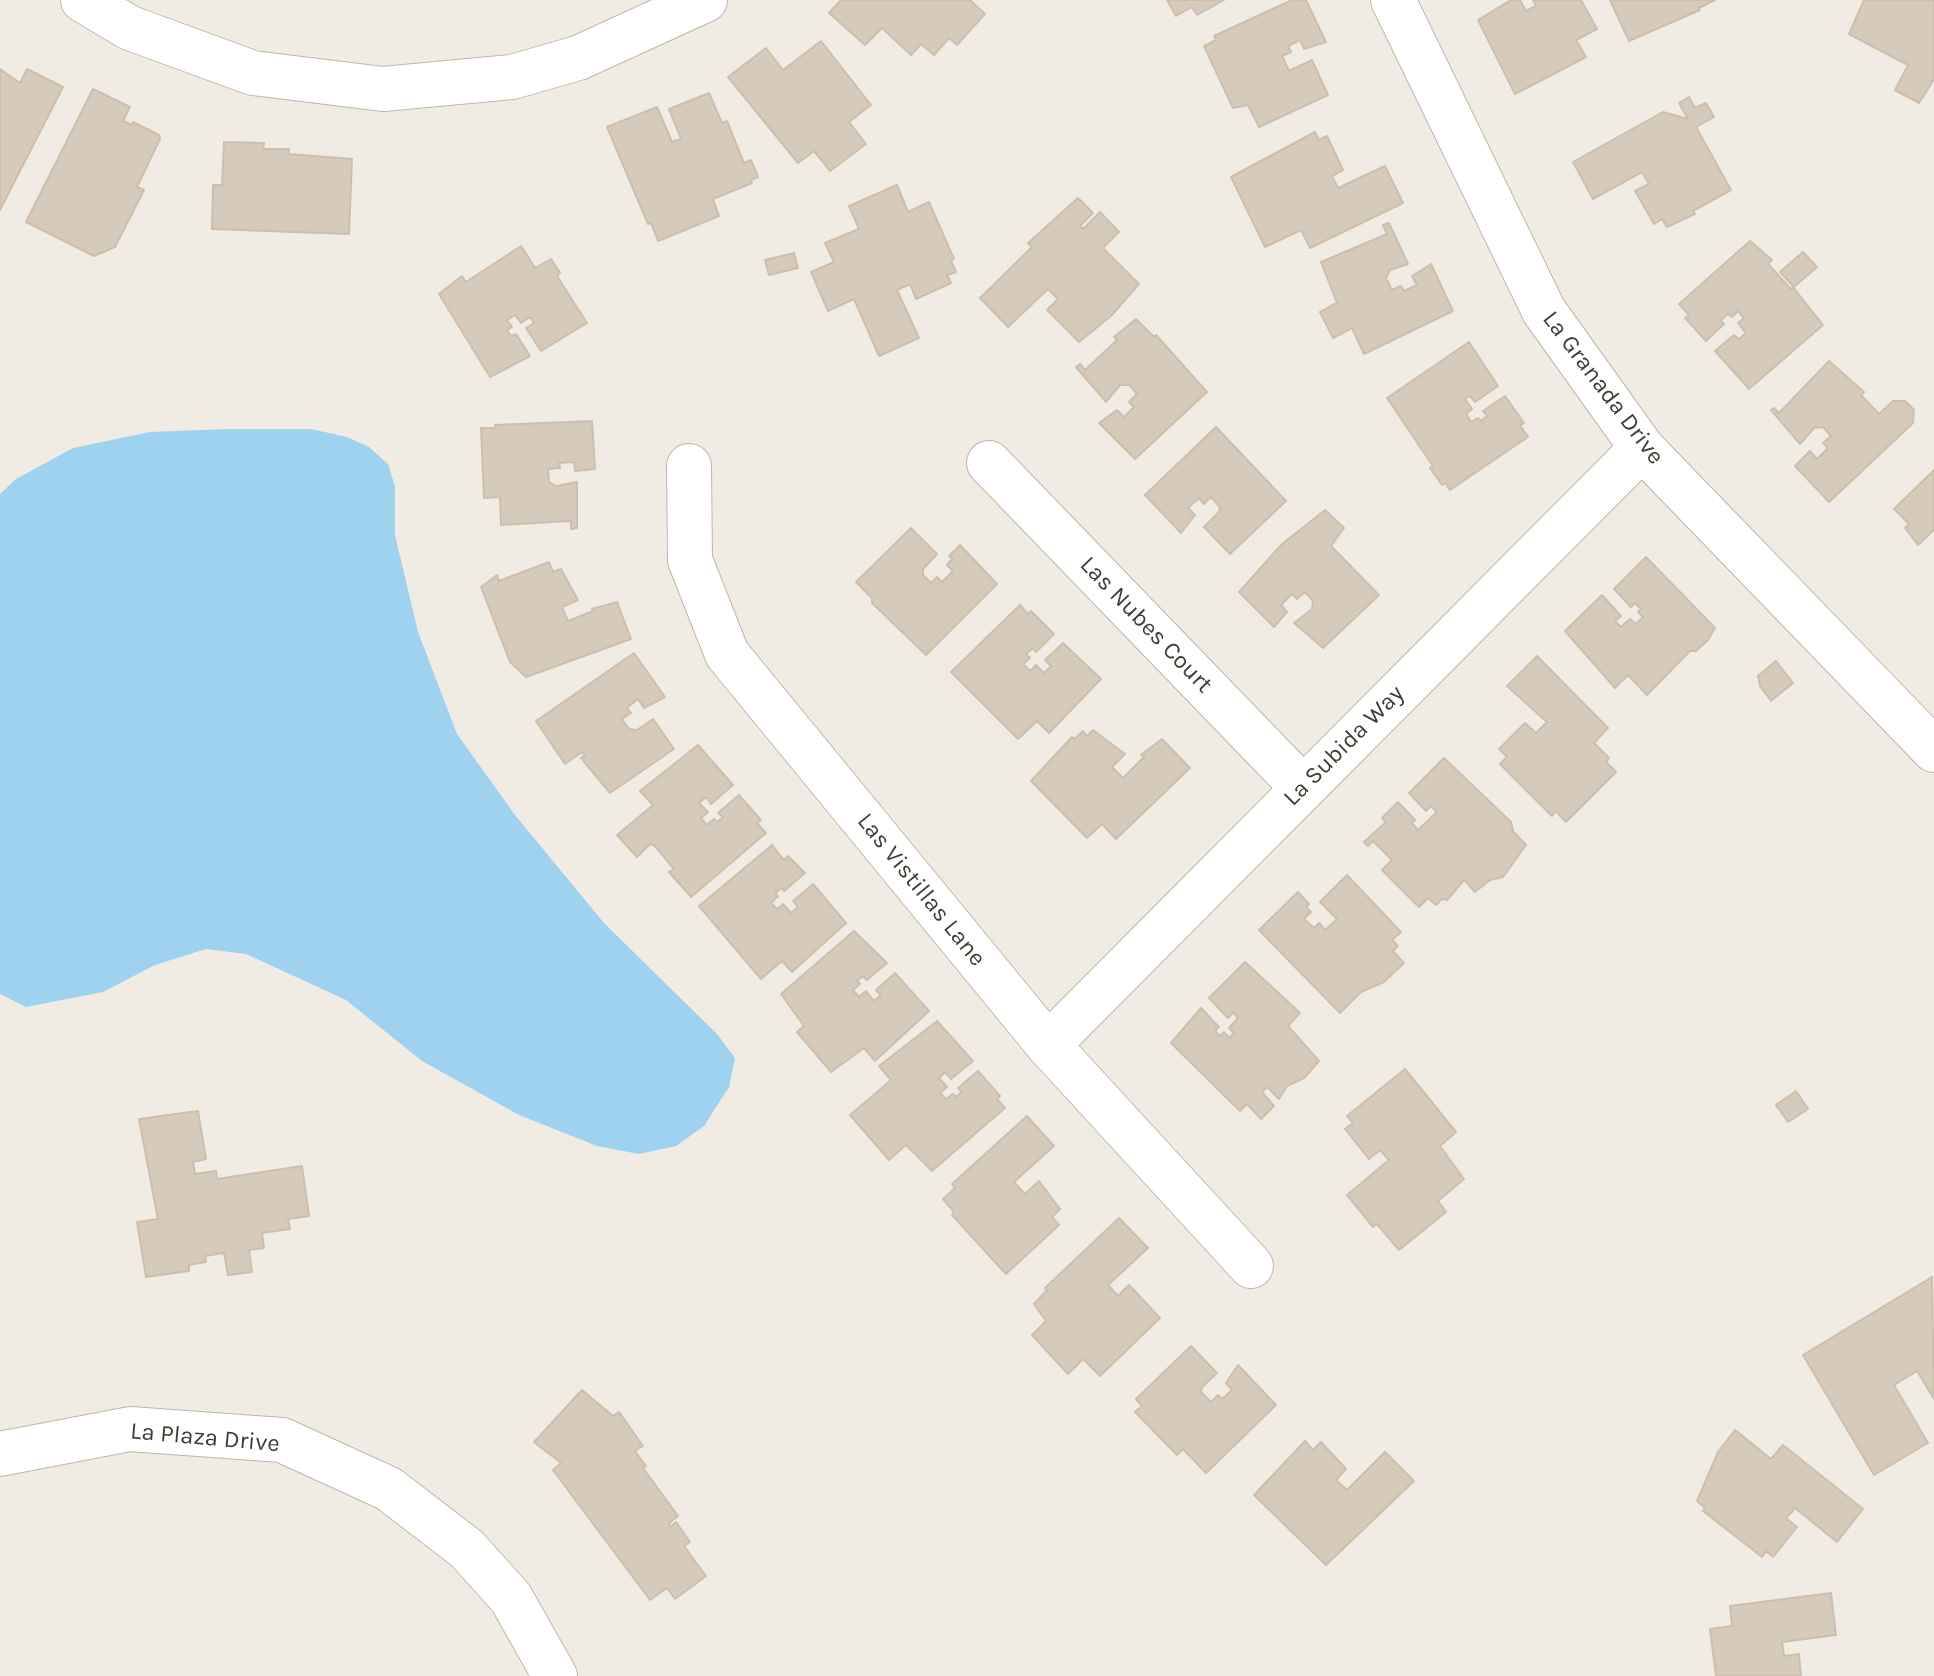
<!DOCTYPE html>
<style>
body{margin:0}
canvas{display:block;background:#f1ece3}
</style>
<canvas width="1934" height="1676"></canvas>
<script>
const context = document.querySelector('canvas').getContext('2d');
context.lineJoin = 'round';
function paint(path, color) { context.fillStyle = color; context.fill(path, 'evenodd'); }
const toPath = rows => new Path2D(rows.map(r => 'M' + r).join(''));
function stroke(path, color, width, dash) { context.strokeStyle = color; context.lineWidth = width; context.lineCap = dash ? 'butt' : 'round'; context.setLineDash(dash || []); context.stroke(path); }
function drawText(font, color, halo, rows, align = 'center') {
  context.font = font + ' Karla,sans-serif'; context.lineWidth = 7; context.setLineDash([]); context.textBaseline = 'middle'; context.strokeStyle = halo; context.fillStyle = color; for (const [text, x, y, turn = 0] of rows) {
    context.save(); context.translate(x, y); context.rotate((+turn || 0) * Math.PI / 180); context.textAlign = isNaN(turn) ? turn : align; if (halo) context.strokeText(text, 0, 0); context.fillText(text, 0, 0); context.restore();
  }
}
const water = toPath([
 [227,429,311,429,347,437,369,447,388,464,395,487,395,535,418,632,457,734,515,815,604,923,717,1034,735,1058,729,1087,704,1126,676,1146,639,1154,597,1146,519,1115,422,1061,346,1000,246,954,206,949,155,965,103,992,26,1007,0,994,0,494,16,479,73,448,150,432]
]);
const building = toPath([
 [841,0,970,0,985,14,957,45,949,38,934,55,921,44,911,55,882,28,865,45,829,13,841,0],
 [1167,0,1224,0,1197,15,1192,7,1176,16,1167,0],
 [1292,0,1306,0,1326,42,1304,49,1300,40,1288,46,1291,52,1282,56,1289,71,1312,60,1328,95,1259,127,1248,105,1233,108,1204,46,1216,40,1214,36,1292,0],
 [1511,0,1520,0,1526,11,1536,6,1533,0,1581,0,1597,29,1576,40,1586,57,1515,94,1478,20,1511,0],
 [1610,0,1715,0,1699,8,1700,10,1629,41,1610,0],
 [1864,0,1934,0,1934,79,1919,103,1895,90,1908,65,1849,34,1864,0],
 [821,41,871,105,849,122,866,144,830,171,814,151,798,163,728,77,766,48,783,70,821,41],
 [0,69,20,83,27,69,63,87,0,210,0,69],
 [93,89,130,107,123,121,132,125,133,122,159,135,160,139,137,187,144,190,115,247,94,256,26,222,93,89],
 [709,93,722,123,727,121,744,163,751,160,758,177,751,180,752,183,713,199,719,216,658,241,651,223,648,224,607,127,657,107,672,142,681,139,669,109,709,93],
 [1689,97,1695,108,1706,103,1714,117,1696,127,1731,190,1693,211,1695,214,1667,227,1662,219,1654,224,1635,191,1649,184,1642,172,1593,199,1573,162,1663,112,1688,119,1679,103,1689,97],
 [1315,132,1319,140,1327,136,1343,170,1332,176,1338,188,1385,166,1403,203,1310,248,1301,230,1265,247,1231,177,1315,132],
 [224,142,264,143,263,149,289,149,288,154,352,159,349,234,212,229,213,185,222,185,224,142],
 [897,185,908,212,929,202,954,259,951,261,956,272,947,275,951,283,916,299,910,284,897,290,919,338,879,356,854,299,828,311,811,272,834,262,825,243,859,229,849,206,897,185],
 [1078,198,1093,213,1080,226,1083,229,1100,212,1119,232,1103,248,1139,284,1111,316,1079,342,1047,310,1058,299,1048,289,1008,327,980,298,1032,247,1028,243,1078,198],
 [1389,223,1408,264,1390,270,1386,278,1392,290,1401,286,1404,291,1417,285,1412,276,1431,264,1453,311,1364,354,1352,328,1333,338,1320,312,1337,303,1321,262,1387,234,1383,225,1389,223],
 [1750,241,1772,260,1768,264,1791,289,1793,287,1823,325,1749,389,1715,351,1734,335,1739,339,1746,333,1738,323,1744,318,1738,311,1732,317,1728,314,1721,320,1724,324,1706,341,1685,318,1689,315,1679,304,1750,241],
 [521,246,535,268,551,259,560,273,557,276,587,323,541,351,526,328,534,323,530,317,521,323,515,315,507,320,512,327,507,330,511,336,516,334,530,356,490,377,439,294,462,276,466,282,521,246],
 [1803,252,1817,267,1794,287,1780,272,1803,252],
 [794,253,798,268,769,275,765,260,794,253],
 [1136,319,1154,337,1156,335,1207,392,1135,459,1099,423,1117,410,1124,417,1134,407,1129,402,1137,394,1129,385,1120,385,1106,402,1076,367,1080,364,1085,370,1117,340,1114,337,1136,319],
 [1469,342,1498,386,1475,402,1470,396,1465,399,1472,409,1466,414,1471,422,1478,418,1481,421,1487,416,1483,411,1505,396,1524,423,1520,425,1528,437,1450,490,1445,483,1442,485,1430,468,1433,466,1387,398,1469,342],
 [1829,361,1864,392,1861,395,1879,414,1893,401,1905,401,1914,410,1913,423,1829,502,1795,466,1810,451,1817,459,1828,448,1823,443,1831,436,1823,427,1814,428,1800,444,1771,410,1774,408,1779,413,1829,361],
 [592,421,595,469,575,471,574,462,559,463,560,468,548,469,549,482,556,486,577,482,577,528,571,529,571,521,501,525,500,497,484,498,481,428,495,428,495,425,592,421],
 [1216,427,1286,501,1230,554,1204,527,1219,512,1220,507,1211,497,1204,504,1199,498,1188,508,1195,515,1181,533,1145,495,1216,427],
 [1934,470,1934,530,1918,545,1905,528,1909,524,1894,509,1934,470],
 [1325,510,1344,528,1331,546,1379,595,1323,648,1294,623,1312,609,1313,601,1305,592,1297,599,1292,594,1281,605,1287,612,1274,627,1239,592,1282,544,1325,510],
 [911,528,937,554,923,569,923,575,931,583,937,577,942,582,953,571,947,565,952,559,949,556,960,545,997,584,926,655,872,603,872,598,856,582,911,528],
 [1646,557,1715,628,1708,640,1696,651,1690,651,1647,695,1628,675,1615,688,1565,631,1602,595,1621,616,1615,621,1621,627,1630,619,1636,624,1643,617,1638,612,1641,609,1635,603,1631,607,1614,589,1646,557],
 [549,562,553,572,561,569,578,600,562,607,568,621,593,611,592,609,617,602,631,639,526,677,510,662,481,587,497,575,499,581,549,562],
 [1020,605,1028,614,1031,611,1054,634,1036,652,1033,648,1026,654,1030,658,1023,664,1030,671,1036,665,1044,673,1051,666,1045,660,1063,643,1101,679,1049,733,1037,721,1018,739,951,672,1020,605],
 [634,653,665,697,644,708,638,699,627,708,631,713,622,719,629,729,637,730,653,719,674,749,610,793,581,758,585,756,582,752,565,764,536,721,634,653],
 [1537,656,1608,728,1594,743,1609,758,1606,762,1616,772,1566,822,1556,811,1552,816,1500,764,1507,757,1499,749,1525,723,1536,733,1547,722,1507,686,1537,656],
 [1776,661,1793,683,1771,701,1760,686,1758,676,1776,661],
 [1093,730,1125,754,1112,767,1123,778,1144,757,1141,755,1162,739,1190,768,1116,839,1102,824,1087,838,1031,781,1072,737,1074,739,1083,731,1087,736,1093,730],
 [698,745,733,785,711,804,706,797,699,803,708,812,701,818,707,825,714,819,717,822,723,817,718,813,739,795,761,820,757,823,766,833,691,897,669,872,674,869,655,846,650,844,637,857,617,835,653,805,640,791,698,745],
 [1444,758,1511,822,1513,831,1526,845,1503,877,1490,880,1475,892,1464,880,1447,900,1442,899,1436,905,1428,898,1419,907,1382,870,1392,860,1373,841,1368,846,1364,842,1386,822,1382,818,1398,802,1415,820,1412,823,1418,830,1437,812,1431,806,1426,811,1409,793,1444,758],
 [772,845,784,860,788,856,805,873,784,891,782,888,775,893,778,896,771,903,777,909,783,904,791,913,798,907,793,901,813,884,846,923,792,972,782,961,761,979,699,906,772,845],
 [1347,875,1401,932,1392,940,1398,946,1393,951,1404,963,1384,982,1361,992,1340,1013,1259,930,1298,892,1309,904,1306,907,1311,912,1304,919,1314,928,1319,923,1325,930,1337,919,1320,902,1347,875],
 [854,931,887,963,867,980,863,976,857,981,860,984,853,990,859,997,866,991,874,1001,881,995,876,990,895,973,929,1011,875,1061,864,1048,831,1072,797,1032,804,1026,781,994,854,931],
 [1245,962,1300,1013,1288,1026,1319,1061,1304,1078,1287,1086,1279,1099,1267,1087,1262,1092,1274,1106,1261,1119,1247,1104,1240,1111,1171,1043,1201,1008,1219,1027,1215,1031,1220,1036,1224,1032,1229,1038,1234,1033,1229,1028,1238,1018,1233,1012,1228,1018,1209,998,1245,962],
 [937,1021,973,1061,951,1079,945,1072,939,1078,947,1087,940,1093,946,1099,953,1094,956,1097,962,1092,958,1088,978,1071,1000,1096,997,1099,1005,1108,932,1171,906,1145,889,1160,850,1115,891,1080,879,1066,937,1021],
 [1405,1069,1456,1132,1440,1146,1464,1179,1438,1201,1446,1212,1399,1250,1377,1224,1373,1227,1347,1195,1389,1160,1380,1150,1369,1159,1345,1129,1353,1123,1347,1116,1405,1069],
 [1796,1091,1808,1109,1788,1122,1776,1105,1796,1091],
 [198,1111,206,1159,193,1162,195,1174,216,1171,217,1179,302,1166,309,1216,288,1219,290,1229,262,1233,264,1248,249,1250,252,1272,228,1275,224,1253,205,1256,206,1262,189,1265,189,1271,146,1277,137,1222,158,1219,139,1119,198,1111],
 [1027,1116,1054,1146,1014,1182,1025,1194,1039,1181,1060,1209,1052,1217,1059,1225,1006,1274,952,1215,954,1212,943,1199,955,1188,952,1184,1027,1116],
 [1119,1218,1148,1248,1108,1285,1118,1296,1129,1285,1160,1318,1100,1376,1083,1359,1068,1374,1032,1335,1046,1321,1034,1304,1047,1290,1045,1288,1119,1218],
 [1932,1277,1934,1399,1917,1371,1894,1385,1928,1443,1874,1475,1803,1355,1932,1277],
 [1191,1346,1217,1373,1202,1387,1201,1392,1211,1402,1218,1395,1222,1399,1232,1390,1226,1383,1238,1365,1276,1405,1206,1473,1183,1449,1177,1455,1135,1412,1142,1406,1136,1399,1191,1346],
 [582,1390,613,1416,619,1412,643,1446,635,1451,646,1466,643,1468,678,1516,669,1523,671,1527,676,1522,690,1542,684,1546,706,1576,675,1599,667,1588,650,1600,553,1470,561,1463,534,1442,582,1390],
 [1735,1430,1771,1459,1783,1445,1863,1509,1837,1542,1795,1508,1786,1518,1797,1527,1773,1557,1766,1551,1762,1557,1703,1511,1705,1508,1697,1501,1718,1452,1735,1430],
 [1305,1441,1313,1450,1321,1442,1346,1469,1336,1480,1347,1490,1385,1452,1414,1481,1326,1565,1254,1495,1305,1441],
 [1831,1593,1836,1635,1782,1642,1784,1656,1799,1654,1801,1676,1716,1676,1710,1629,1732,1626,1730,1606,1831,1593]
]);
const minor = toPath([
 [83,0,130,28,253,73,383,89,512,77,578,58,705,0],
 [1393,0,1544,311,1642,448,1934,750],
 [989,463,1302,787],
 [689,466,690,560,727,654,1048,1045,1251,1266],
 [1048,1045,1642,448],
 [0,1454,130,1429,282,1440,389,1489,467,1549,511,1598,555,1676]
]);
const streetNames = [
 ["La Granada Drive",1603,388,53],
 ["Las Nubes Court",1146,625,46],
 ["La Subida Way",1344,746,-45],
 ["Las Vistillas Lane",921,890,51],
 ["La Plaza Drive",205,1438,5]
];
paint(water, '#9ed2ef');
paint(building, '#d6cabb');
stroke(building, '#cdbfac', 2);
stroke(minor, '#bfb6a9', 46);
stroke(minor, '#fff', 44);
drawText('24px', '#433c33', '#fff', streetNames);
</script>
